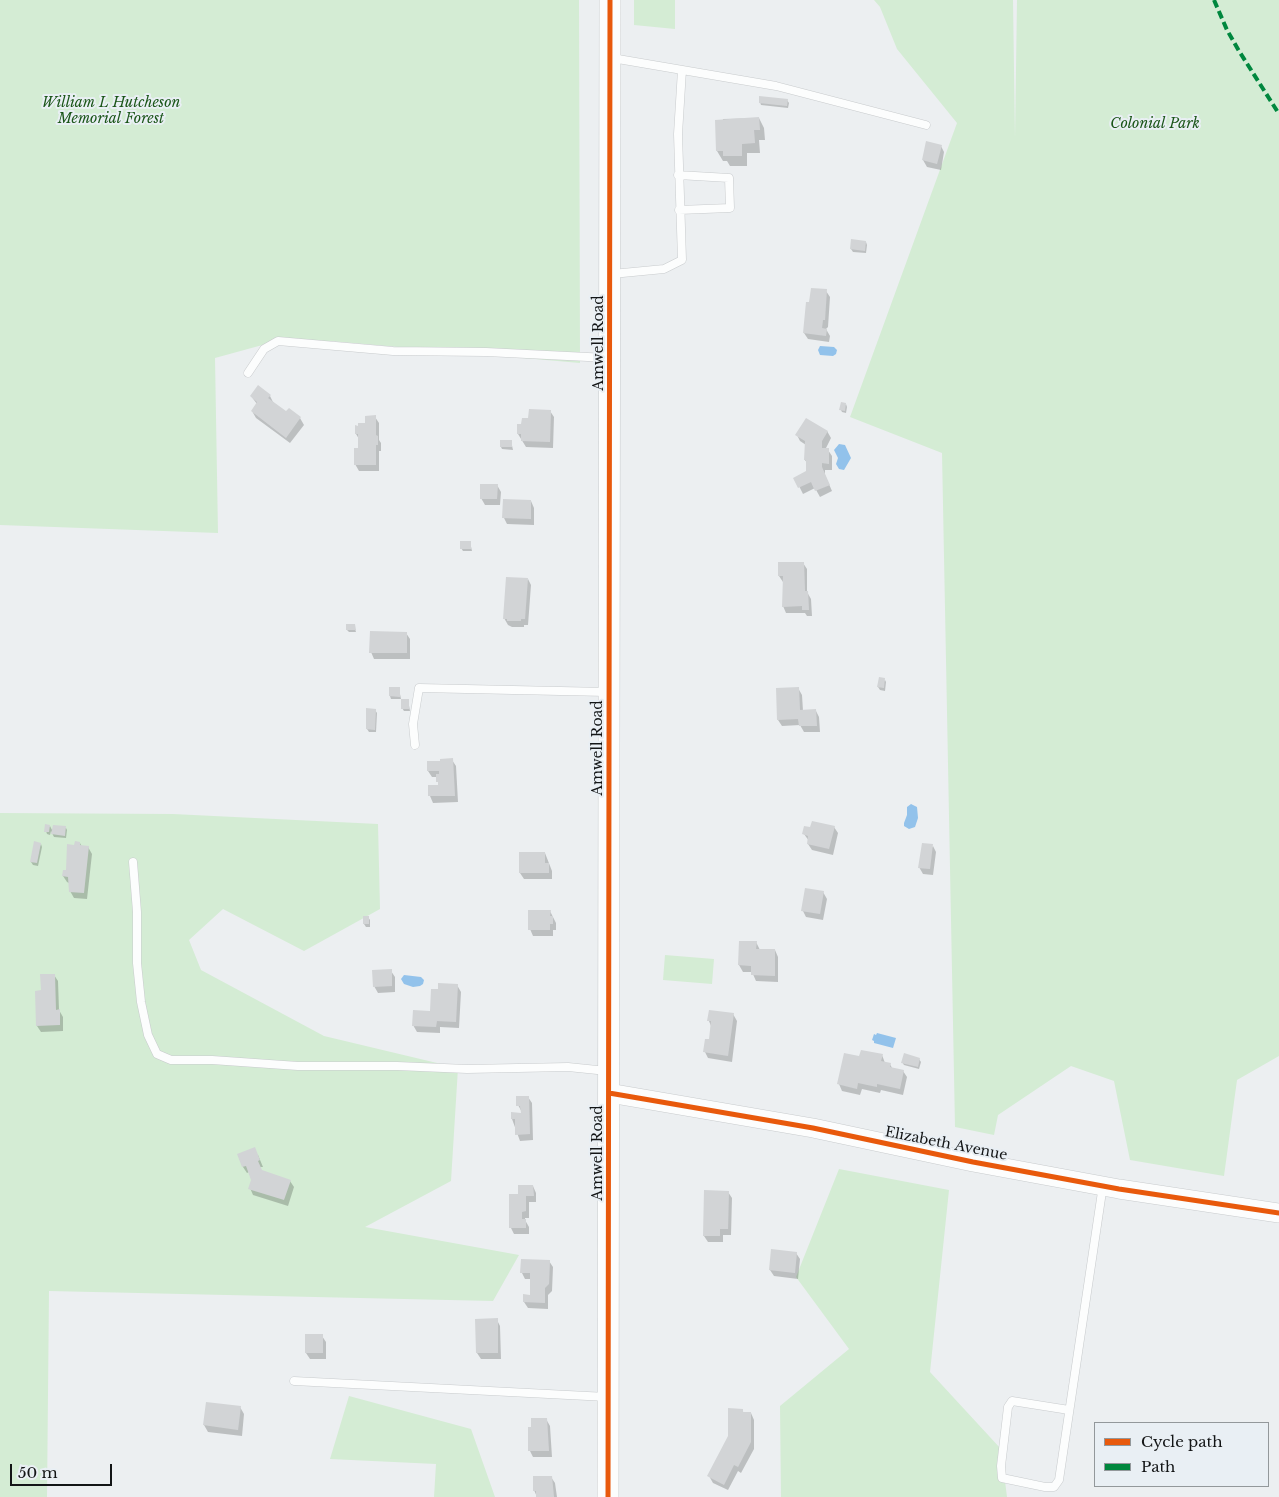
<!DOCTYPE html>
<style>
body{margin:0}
#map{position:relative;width:1279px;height:1497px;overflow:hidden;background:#eceff1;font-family:"Libre Baskerville",serif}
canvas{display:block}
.legend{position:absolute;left:1094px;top:1422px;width:175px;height:65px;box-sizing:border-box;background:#e9eff4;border:1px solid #93989b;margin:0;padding:6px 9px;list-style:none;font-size:15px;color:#131516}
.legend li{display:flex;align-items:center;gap:10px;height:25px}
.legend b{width:25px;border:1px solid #93989b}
.scale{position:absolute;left:10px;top:1464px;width:102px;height:22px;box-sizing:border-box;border:2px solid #131516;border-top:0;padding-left:6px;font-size:15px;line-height:18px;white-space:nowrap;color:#131516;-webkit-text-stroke:4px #e9eff4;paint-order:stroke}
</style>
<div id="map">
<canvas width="1279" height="1497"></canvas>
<ul class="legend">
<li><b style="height:6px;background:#e8590c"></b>Cycle path</li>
<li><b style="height:6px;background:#00873e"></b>Path</li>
</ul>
<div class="scale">50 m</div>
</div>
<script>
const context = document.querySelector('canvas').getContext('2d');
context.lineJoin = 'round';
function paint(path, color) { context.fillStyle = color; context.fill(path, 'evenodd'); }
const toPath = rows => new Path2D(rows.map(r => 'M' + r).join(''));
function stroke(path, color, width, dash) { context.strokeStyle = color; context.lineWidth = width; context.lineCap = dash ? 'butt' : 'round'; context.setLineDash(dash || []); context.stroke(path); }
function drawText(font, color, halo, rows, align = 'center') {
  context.font = font + ' "Libre Baskerville",serif'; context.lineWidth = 4; context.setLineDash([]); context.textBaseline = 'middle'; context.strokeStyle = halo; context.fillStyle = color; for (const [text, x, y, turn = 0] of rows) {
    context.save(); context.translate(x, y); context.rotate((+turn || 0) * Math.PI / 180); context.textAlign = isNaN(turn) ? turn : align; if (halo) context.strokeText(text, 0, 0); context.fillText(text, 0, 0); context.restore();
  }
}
const green = toPath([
 [0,0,579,0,580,363,330,341,277,341,215,358,218,533,0,525],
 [634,0,675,0,675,29,634,25],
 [874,0,1013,0,1015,138,1017,0,1279,0,1279,1056,1237,1080,1224,1176,1130,1160,1114,1081,1071,1066,998,1115,994,1135,955,1127,942,453,850,417,957,123,897,49,880,7],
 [0,813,173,814,378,824,380,909,304,951,223,909,189,940,201,970,324,1036,458,1068,451,1181,365,1227,519,1255,493,1301,49,1291,47,1497,0,1497],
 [665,955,714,959,712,984,663,980],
 [839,1169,949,1190,930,1372,1001,1449,1007,1497,781,1497,780,1406,849,1349,796,1277],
 [349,1396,471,1429,495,1497,434,1497,436,1464,330,1459]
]);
const water = toPath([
 [820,346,834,347,837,350,836,354,833,356,820,355,818,350],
 [839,444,845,445,851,458,844,470,839,469,836,464,838,458,834,450],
 [911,804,917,807,918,818,915,827,909,829,904,826,904,823,907,815,907,807],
 [404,975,421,977,424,980,423,984,420,986,413,987,404,984,401,979],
 [877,1033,896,1038,893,1048,874,1043,874,1041,872,1040,874,1034,876,1035]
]);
const shadow = toPath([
 [787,100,789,103,788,108,761,105,760,102],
 [759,118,764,128,765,140,759,140,760,153,747,153,747,166,730,166,727,161,723,161,717,151,723,119],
 [941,146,944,152,941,170,927,167,923,160],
 [866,242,867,245,866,253,853,252,851,249],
 [826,291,830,297,828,327,826,329,830,336,829,342,808,339,804,333,810,303],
 [251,396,270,396,273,402,286,413,289,410,300,418,304,425,290,443,256,418,252,411,257,404],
 [846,404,847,407,846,413,842,412,841,410],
 [550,411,554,417,553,448,526,447,518,434,522,425,529,419],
 [375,417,379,423,379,440,381,443,381,451,379,451,379,471,359,471,355,464,359,449,359,439,356,434],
 [827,431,831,438,825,450,828,450,832,456,832,470,825,470,825,475,832,491,820,497,815,488,803,494,795,478,807,472,807,463,805,460,806,445,800,441,797,435],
 [511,441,513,450,502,449,501,447],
 [497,485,501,492,500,505,485,505,481,498],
 [531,501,534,508,534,525,507,524,504,518],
 [470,542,472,551,463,551,461,548],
 [779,563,803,563,807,569,807,592,811,599,812,616,807,616,805,613,786,613,783,606,783,582,779,576],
 [528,579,531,585,528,625,524,625,524,627,512,627,508,625,504,618],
 [354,625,356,632,349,632,347,630],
 [406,633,410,639,410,659,374,659,371,652],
 [885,680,886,682,885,691,880,690,878,687],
 [798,688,802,695,803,711,816,711,819,717,820,732,804,732,800,725,782,726,778,720],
 [399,689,401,699,391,699,390,696],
 [408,700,410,711,404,711,402,708],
 [375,710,377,713,376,732,369,732,367,729],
 [452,760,456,766,458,802,433,803,430,796,430,786,440,786,437,777,432,777,428,771],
 [50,826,53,832,66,828,67,830,66,838,54,837,51,831,50,835,47,834,46,831],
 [834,827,838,833,833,855,812,850,808,844,809,841,804,834],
 [80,843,82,847,88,847,92,854,87,899,74,898,70,891,69,883,67,882,63,876],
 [41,844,42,847,38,866,33,865,31,862],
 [933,846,936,852,933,875,923,874,919,867],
 [545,853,552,871,552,879,524,879,520,873],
 [823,892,827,899,823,920,806,917,803,911],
 [550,911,556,923,556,930,553,930,553,936,533,936,530,929],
 [365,917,368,917,370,920,370,927,366,927,364,924],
 [740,942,756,942,760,950,775,950,778,957,778,982,756,981,752,972,743,972,739,965],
 [391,971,395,977,395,992,378,993,374,986],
 [54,975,58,981,59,1010,63,1017,63,1031,41,1032,37,1026,42,991],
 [457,985,461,992,459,1028,440,1027,440,1033,417,1032,413,1025,431,1012],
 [733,1014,737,1021,732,1062,708,1058,705,1052,710,1041,711,1026,709,1021],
 [882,1055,885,1063,890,1064,892,1068,903,1071,907,1077,903,1095,881,1090,880,1093,862,1089,860,1095,842,1091,839,1084,860,1058],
 [919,1059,921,1062,919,1069,904,1065,902,1062],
 [528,1097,532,1103,533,1140,520,1141,512,1119,523,1114,518,1105],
 [238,1155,258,1155,263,1167,260,1167,262,1172,290,1181,294,1187,288,1206,253,1195,250,1188,252,1180,249,1172,247,1173,243,1167],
 [533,1186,536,1193,536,1202,529,1202,529,1218,525,1218,525,1220,529,1227,529,1234,514,1234,511,1228,510,1195,519,1195],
 [728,1192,732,1198,731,1235,723,1235,723,1242,708,1242,704,1236],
 [796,1253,800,1259,798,1279,774,1276,770,1270],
 [549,1261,553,1267,552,1291,548,1295,548,1309,528,1308,524,1302,531,1296,531,1279,525,1279,522,1273],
 [477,1320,497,1320,500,1326,501,1359,481,1359,477,1353],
 [322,1336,326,1342,326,1359,310,1359,306,1353],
 [240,1407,244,1414,242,1436,208,1432,204,1425],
 [742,1410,744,1413,751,1413,754,1420,754,1449,741,1473,738,1471,728,1490,713,1483,709,1476],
 [546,1419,550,1426,552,1457,533,1457,530,1451,533,1428],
 [551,1477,555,1483,557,1497,537,1497,534,1490]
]);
const building = toPath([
 [759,96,788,99,787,106,759,103],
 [759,117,760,130,754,130,755,143,742,144,742,156,723,156,723,151,716,151,715,120],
 [926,141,942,145,937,164,922,160],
 [851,239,866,241,865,251,850,249],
 [811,288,827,289,825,320,823,320,822,328,827,329,826,336,803,333,806,302,809,302],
 [258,385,271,395,268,398,286,411,289,408,301,417,286,438,251,411,257,402,250,396],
 [841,402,846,403,845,411,839,410],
 [529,409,551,410,550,442,521,441,521,434,517,434,517,424,521,424,522,418,528,418],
 [376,415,376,435,378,436,378,445,376,445,376,465,354,465,354,448,358,448,358,434,355,434,355,425,358,426,358,423,365,423,365,416],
 [806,418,828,431,822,441,822,448,829,448,829,464,822,463,822,467,830,485,815,491,811,482,798,488,793,478,806,471,806,460,804,460,805,441,795,435],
 [500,440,512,440,512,447,500,447],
 [480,484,498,484,497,499,480,499],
 [503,499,531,500,531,519,502,518],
 [460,541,471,541,471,549,460,549],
 [778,562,804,562,805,591,808,591,809,610,802,610,802,606,782,607,783,576,778,576],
 [506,577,528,578,525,619,521,619,521,621,507,621,507,619,503,619],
 [346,624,355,624,356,630,346,630],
 [370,631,407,632,407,653,369,653],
 [879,677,885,678,884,688,877,687],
 [389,687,400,687,400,697,389,696],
 [799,687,800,710,816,709,817,726,799,726,798,719,777,720,776,688],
 [401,699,409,699,409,709,401,709],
 [366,708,376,709,375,730,366,729],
 [453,758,455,796,428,796,428,785,438,785,438,782,436,782,436,774,439,774,439,771,427,771,427,761,440,761,440,759],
 [812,821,835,826,829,849,807,844,808,836,802,834,804,826,810,827],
 [45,824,50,825,49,832,44,832],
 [53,825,66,826,65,836,51,834],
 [34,841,41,843,37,863,30,862],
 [75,841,80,842,80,845,89,846,84,893,69,892,68,877,62,876,63,870,66,870,67,844,74,845],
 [922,843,933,844,930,869,918,868],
 [519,852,545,852,545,863,549,863,549,873,519,873],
 [805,888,824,891,820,914,801,911],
 [528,910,551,910,550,916,553,916,553,924,550,924,550,930,528,930],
 [363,916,369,916,369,924,363,924],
 [739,941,757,941,756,949,775,949,775,976,751,975,751,966,738,965],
 [392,969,392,986,373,987,372,970],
 [40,974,55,974,56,1010,60,1009,60,1025,36,1026,35,991,41,990],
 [438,983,458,984,456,1022,437,1021,436,1027,412,1026,413,1010,430,1011,431,989,438,989],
 [709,1010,734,1013,728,1056,703,1052,705,1039,709,1039,711,1021,707,1021],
 [861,1050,883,1054,881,1061,891,1063,890,1067,904,1070,900,1089,877,1084,877,1087,858,1083,857,1089,837,1084,844,1053,859,1056],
 [904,1053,920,1058,918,1067,901,1063],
 [516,1096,529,1096,530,1134,515,1135,515,1119,511,1119,511,1112,521,1113,520,1106,516,1106],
 [255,1147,260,1160,258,1161,262,1170,291,1180,284,1200,248,1189,251,1180,246,1166,242,1167,237,1154],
 [518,1185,533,1185,534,1196,526,1196,526,1211,522,1212,522,1219,526,1219,526,1228,509,1228,509,1194,518,1194],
 [704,1190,729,1191,728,1229,720,1229,720,1236,703,1236],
 [771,1249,797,1252,795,1273,769,1270],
 [521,1259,550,1260,549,1284,545,1288,545,1303,523,1302,523,1294,530,1295,530,1273,520,1273],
 [498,1318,498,1353,476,1353,475,1319],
 [305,1334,323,1334,323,1353,305,1353],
 [206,1402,241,1406,238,1430,203,1425],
 [728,1408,743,1409,743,1412,751,1412,751,1442,738,1467,734,1465,724,1485,707,1476,728,1436],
 [531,1418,547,1418,549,1451,528,1451,528,1427,531,1427],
 [533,1476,552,1476,554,1497,536,1497,536,1491,533,1491]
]);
const service = toPath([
 [612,58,776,86,926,125],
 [678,175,729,178,730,208,679,210],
 [612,274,664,269,682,260,678,134,682,70],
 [248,373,264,349,278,341,393,351,486,352,608,358],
 [415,745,413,724,419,688,607,692],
 [133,862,137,912,137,963,141,1002,148,1035,157,1054,171,1060,212,1060,298,1066,397,1066,467,1069,568,1067,607,1071],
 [294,1381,607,1397],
 [1069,1410,1012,1401,1008,1407,1001,1466,1002,1478,1045,1487,1054,1487,1059,1480,1103,1185]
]);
const tertiary = toPath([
 [609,1093,813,1128,973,1162,1119,1189,1279,1213]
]);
const secondary = toPath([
 [608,1497,610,0]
]);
const quiet = toPath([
 [1214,0,1227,30,1239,51,1279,114]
]);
const cycleway = toPath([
 [609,1093,813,1128,973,1162,1119,1189,1279,1213],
 [608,1497,610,0]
]);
const parkNames = [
 ["William L Hutcheson",111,103],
 ["Memorial Forest",111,119],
 ["Colonial Park",1155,124]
];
const streetNames = [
 ["Amwell Road",599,343,-90],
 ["Amwell Road",598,748,-90],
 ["Elizabeth Avenue",946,1144,11],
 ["Amwell Road",598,1153,-90]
];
paint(green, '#d4ecd4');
paint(water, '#92c2eb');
paint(shadow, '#0003');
paint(building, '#d2d4d6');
stroke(service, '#c8cbcd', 9);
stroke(tertiary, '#c8cbcd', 20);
stroke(secondary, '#c8cbcd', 22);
stroke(service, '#fcfdfd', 8);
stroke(tertiary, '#fcfdfd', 19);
stroke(secondary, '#fcfdfd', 21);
stroke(quiet, '#00873e', 4, [8, 4]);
stroke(cycleway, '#e8590c', 5);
drawText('italic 14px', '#1b5619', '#e9eff4', parkNames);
drawText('14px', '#131516', '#e9eff4', streetNames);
</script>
